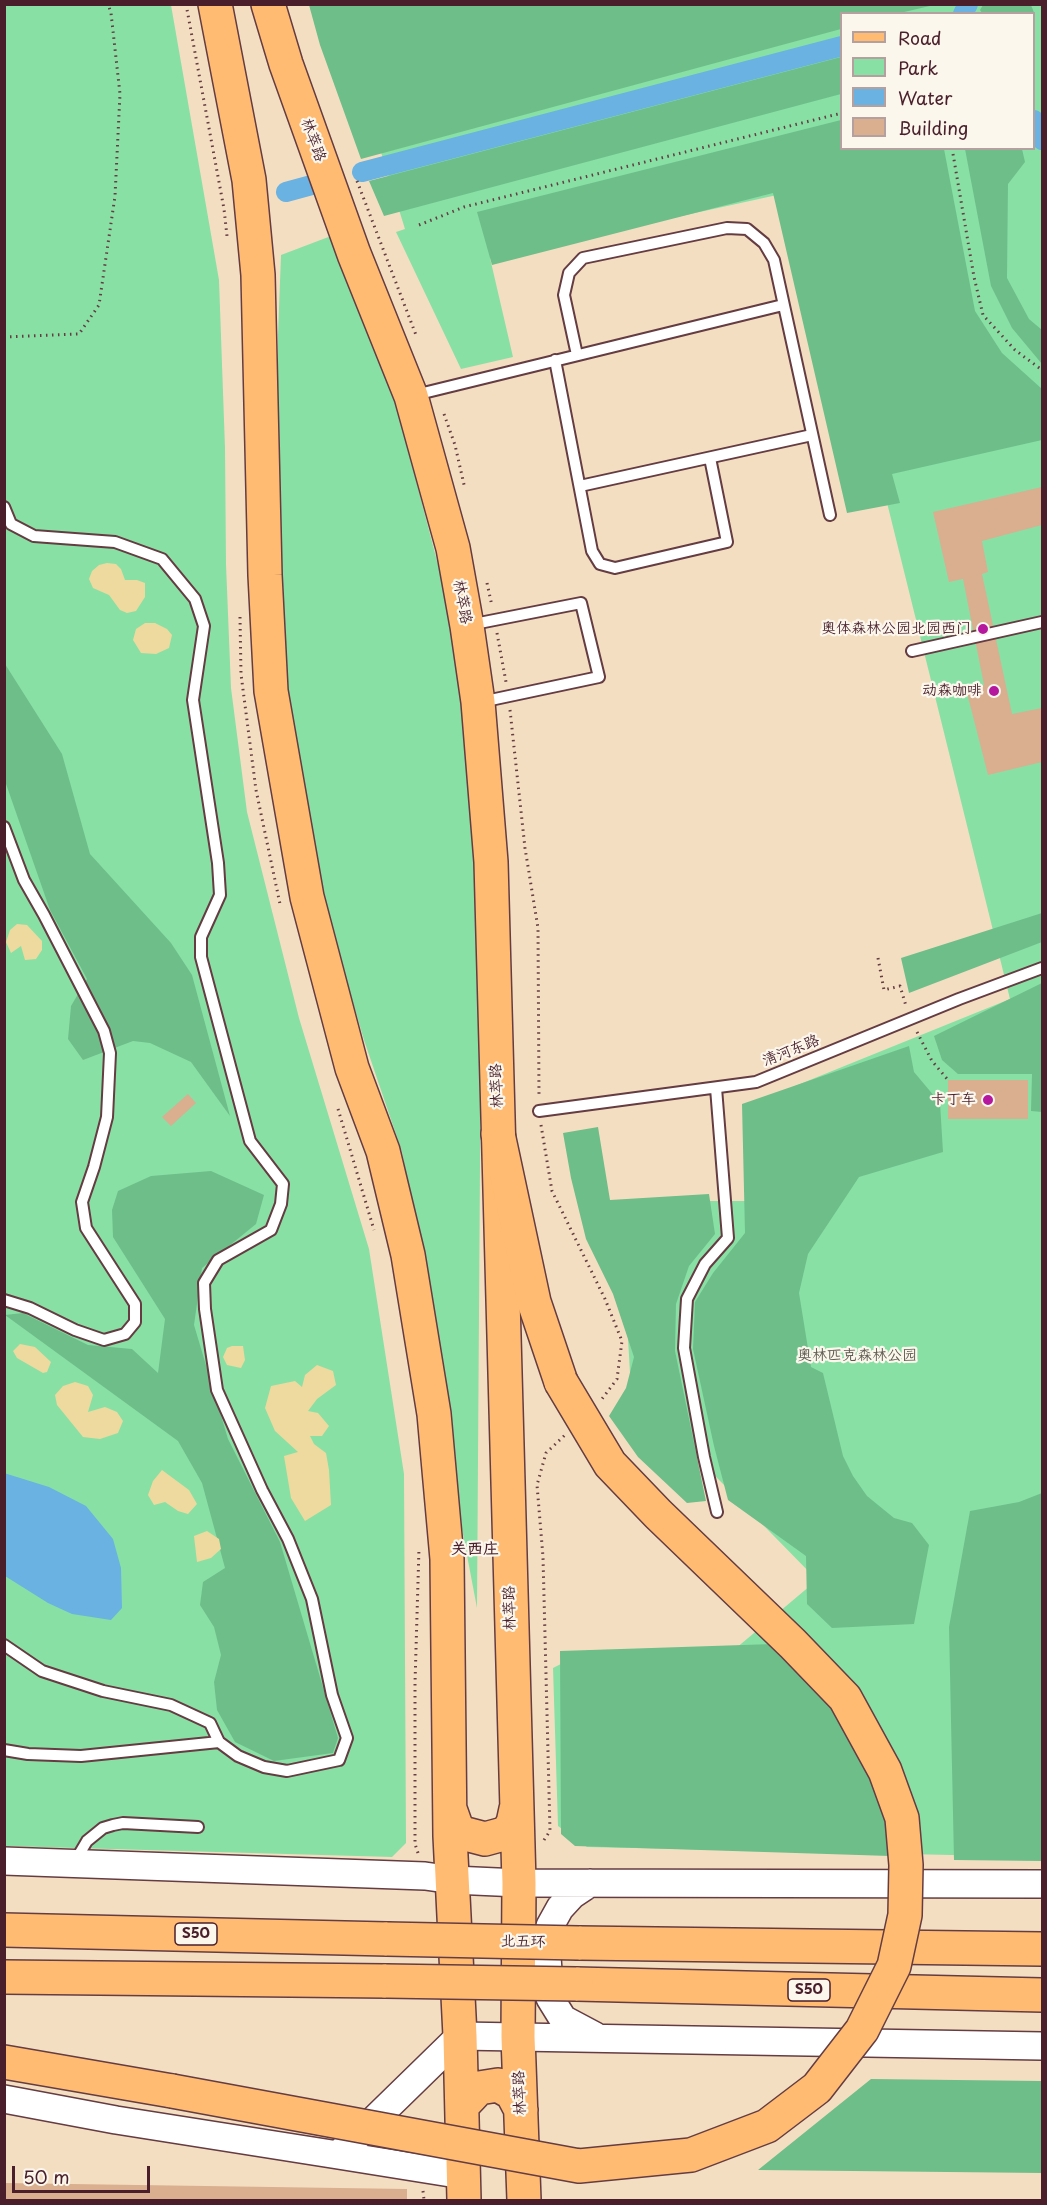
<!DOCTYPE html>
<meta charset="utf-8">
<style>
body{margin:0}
#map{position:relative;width:1047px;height:2205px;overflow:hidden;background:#f4dec1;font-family:"Playpen Sans",sans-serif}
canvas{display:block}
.frame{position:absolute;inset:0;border:6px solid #4a1f2b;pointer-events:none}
.legend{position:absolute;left:840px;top:12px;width:195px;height:138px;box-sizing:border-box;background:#fbf7ec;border:2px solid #b4a19f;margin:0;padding:8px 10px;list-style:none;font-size:18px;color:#4a1f2b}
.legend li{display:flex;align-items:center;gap:12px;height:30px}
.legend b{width:30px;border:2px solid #b4a19f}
.scale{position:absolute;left:12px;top:2166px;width:138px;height:27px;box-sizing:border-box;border:3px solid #4a1f2b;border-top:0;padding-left:8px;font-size:18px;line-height:21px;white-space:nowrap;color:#4a1f2b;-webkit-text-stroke:4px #fbf7ec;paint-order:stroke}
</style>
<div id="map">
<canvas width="1047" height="2205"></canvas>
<div class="frame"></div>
<ul class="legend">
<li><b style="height:8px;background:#ffbb71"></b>Road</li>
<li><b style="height:16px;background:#88e0a5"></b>Park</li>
<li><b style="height:16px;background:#69b2e1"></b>Water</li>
<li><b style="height:16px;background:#d9af8f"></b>Building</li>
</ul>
<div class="scale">50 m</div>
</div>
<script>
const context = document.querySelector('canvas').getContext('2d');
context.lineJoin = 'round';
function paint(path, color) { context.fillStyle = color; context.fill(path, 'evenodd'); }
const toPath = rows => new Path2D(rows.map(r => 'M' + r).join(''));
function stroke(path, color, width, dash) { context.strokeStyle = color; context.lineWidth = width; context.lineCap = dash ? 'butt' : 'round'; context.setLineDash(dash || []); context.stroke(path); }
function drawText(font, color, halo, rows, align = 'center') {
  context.font = font + ' "Playpen Sans","LXGW WenKai TC",sans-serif'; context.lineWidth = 4.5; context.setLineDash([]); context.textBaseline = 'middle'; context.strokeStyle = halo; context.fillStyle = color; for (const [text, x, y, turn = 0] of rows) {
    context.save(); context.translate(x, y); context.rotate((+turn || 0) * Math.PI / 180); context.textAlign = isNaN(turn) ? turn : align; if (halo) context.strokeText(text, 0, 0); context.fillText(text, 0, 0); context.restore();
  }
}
const green = toPath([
 [5,5,171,5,219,280,225,448,226,564,231,688,247,812,299,1018,369,1249,404,1474,406,1843,392,1857,5,1846],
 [335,5,1042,5,1042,1857,587,1847,558,1826,553,1668,588,1650,735,1649,817,1580,631,1390,620,1201,755,1201,758,1101,1010,999,809,188,490,258,513,357,461,369,396,232,405,229],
 [842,14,1034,14,1034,148,842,148],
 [331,236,390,381,449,607,475,800,481,1018,477,1608,462,1529,447,1387,402,1152,364,1040,339,955,319,875,295,751,287,678,278,539,278,335,281,255]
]);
const forest = toPath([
 [309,5,309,4,934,5,900,13,842,14,841,29,361,159,320,45],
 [983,5,1031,5,1035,15,982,13,980,10],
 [841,57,841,94,384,216,369,181],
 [841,120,842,148,944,149,975,311,1002,353,1042,389,1042,440,892,474,900,503,847,513,773,193,492,265,477,212],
 [965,149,1022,149,1025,162,1008,184,1007,278,1029,319,1042,330,1042,364,1012,328,991,286],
 [5,664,62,754,90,854,171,943,192,975,230,1116,191,1062,150,1043,133,1041,83,1060,68,1039,71,1006,87,979,50,910,5,781],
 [1042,913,1042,942,909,993,901,958],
 [1042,983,1042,1112,1031,1111,1032,1074,958,1074,942,1060,934,1036],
 [909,1046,914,1072,940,1103,943,1152,859,1177,808,1254,799,1293,811,1367,823,1373,843,1456,853,1476,867,1496,894,1518,912,1523,929,1545,914,1624,832,1628,807,1604,806,1556,728,1500,714,1446,693,1349,695,1302,713,1273,745,1233,742,1104],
 [598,1127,610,1200,709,1194,715,1234,689,1266,676,1304,675,1351,706,1501,687,1503,638,1457,609,1416,626,1388,634,1357,613,1294,586,1239,571,1178,563,1133],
 [211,1171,264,1195,256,1224,202,1268,194,1325,228,1439,280,1542,338,1738,333,1753,274,1761,235,1742,217,1710,214,1682,221,1655,214,1627,200,1605,203,1582,225,1568,202,1483,178,1441,5,1315,23,1313,88,1345,132,1349,158,1373,165,1319,113,1237,112,1210,118,1191,151,1176],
 [1042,1493,1042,1861,954,1860,949,1627,970,1511,1019,1502],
 [773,1644,829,1702,857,1739,887,1815,890,1856,575,1846,561,1834,560,1651],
 [871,2079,1042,2081,1042,2173,758,2170]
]);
const sand = toPath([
 [107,563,116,564,121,569,125,580,137,580,145,583,145,597,136,611,127,613,120,610,109,595,93,588,89,579,92,571,99,565],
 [145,623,155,623,167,629,172,635,169,648,156,654,141,653,133,640,136,629],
 [17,924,27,925,42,941,42,950,36,959,25,960,21,946,11,953,6,942,10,930],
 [20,1344,35,1347,51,1362,47,1372,43,1373,17,1358,13,1351],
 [232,1346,243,1346,245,1360,241,1368,227,1365,223,1357,227,1348],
 [317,1365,333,1371,336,1385,317,1399,308,1411,318,1413,329,1426,322,1436,310,1436,314,1444,326,1453,329,1470,331,1505,305,1521,291,1498,284,1456,298,1452,275,1431,265,1408,271,1386,295,1381,302,1387,305,1375],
 [75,1382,88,1386,93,1395,88,1412,105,1407,117,1412,123,1421,118,1433,100,1439,83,1437,57,1405,55,1395,63,1386],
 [162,1470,189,1490,197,1504,188,1514,178,1511,165,1502,154,1505,148,1495,153,1481],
 [207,1531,219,1539,221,1549,211,1558,197,1562,194,1536]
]);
const water = toPath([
 [4,1473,49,1487,86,1506,113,1539,121,1568,122,1608,111,1620,72,1614,48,1603,5,1576]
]);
const canal = toPath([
 [963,14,968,4],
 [1034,120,1042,140],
 [362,172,842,46],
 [286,192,319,183]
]);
const building = toPath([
 [1042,487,1042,525,982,541,988,572,982,574,1012,714,1042,708,1042,762,988,775,966,689,984,685,963,579,949,582,933,512],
 [948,1080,1028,1080,1028,1119,948,1119],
 [188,1094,196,1103,171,1126,162,1117],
 [4,2183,407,2189,407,2200,4,2200]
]);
const path = toPath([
 [186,4,224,209,227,236],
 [952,148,974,277,983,315,1015,350,1042,370],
 [357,181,416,335],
 [419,225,464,207,842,113],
 [4,337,79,334,99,305,115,196,120,94,111,13,108,4],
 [444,414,455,445,465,489],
 [487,583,492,606],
 [240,617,241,674,256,790,280,904],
 [497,633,506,682],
 [510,710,525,848,538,928,539,1097],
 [878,958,884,990,900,986,906,1006],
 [917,1032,932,1061,948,1080],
 [338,1109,374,1230],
 [541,1125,552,1191,605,1299,622,1341,617,1379,602,1399],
 [544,1840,550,1831,543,1557,537,1485,546,1453,565,1435],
 [418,1853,415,1844,415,1683,419,1548],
 [423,2191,424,2200]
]);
const service = toPath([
 [577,355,564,295,569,273,583,258,727,228,747,229,764,243,774,260,830,515],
 [555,360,592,551,600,564,615,568,727,542,710,458],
 [415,395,783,305],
 [580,486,812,435],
 [4,507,11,524,34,536,115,542,162,559,195,599,204,626,193,700,218,863,220,895,201,937,201,957,250,1141,283,1184,281,1204,271,1230,218,1260,204,1283,205,1309,217,1390,262,1490,288,1539,312,1599,332,1695,347,1738,339,1760,287,1771,264,1767,238,1756,219,1742,210,1723,171,1705,103,1691,42,1671,4,1645],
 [469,625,581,603,599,677,481,702],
 [912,651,1042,622],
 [4,827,24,880,44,915,104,1031,110,1053,107,1117,94,1167,82,1202,86,1228,135,1304,135,1322,125,1334,104,1340,75,1330,30,1308,4,1300],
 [716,1088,728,1238,705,1264,687,1299,684,1348,704,1457,717,1512],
 [539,1111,756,1082,959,999,1042,968],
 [4,1750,28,1754,81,1756,219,1742],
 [74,1863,87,1841,103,1828,113,1825,123,1823,198,1827]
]);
const tertiary = toPath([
 [4,1861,425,1876,453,1880,519,1883,1042,1884],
 [590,1883,572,1895,560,1908,550,1926,547,1957,550,1998,563,2019,595,2036],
 [4,2099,116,2120,338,2155,460,2036,1042,2046],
 [338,2155,463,2175]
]);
const primary = toPath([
 [215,4,249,180,258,275,265,575,271,691,307,897,352,1068,383,1151,408,1255,434,1414,447,1559,450,1836,460,2036,464,2200],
 [268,4,286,64,354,254,411,396,453,548,467,626,478,702,491,862,519,1883,518,2037,524,2200],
 [450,1809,456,1826,462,1833,485,1839,507,1833,513,1823,516,1809],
 [462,2106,479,2088,498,2085,512,2093,521,2110]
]);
const motorway = toPath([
 [498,1134,534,1302,561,1382],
 [4,1930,387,1939],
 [579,1943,1042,1949],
 [4,1977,386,1981],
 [576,1984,1042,1995],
 [4,2062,172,2091]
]);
const motorwayBridge = toPath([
 [387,1939,579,1943],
 [386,1981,576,1984],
 [172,2091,579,2166,691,2155,767,2126,817,2088,862,2030,894,1966,905,1915,906,1865,902,1818,885,1771,845,1698,793,1644,658,1514,610,1464,561,1382]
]);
const markers = [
 [983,629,6,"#b5179e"],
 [994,691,6,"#b5179e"],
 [988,1100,6,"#b5179e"]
];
const shields = [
 [196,1934,42],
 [809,1990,42]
];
const shieldNames = [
 ["S50",196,1934],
 ["S50",809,1990]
];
const streetNames = [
 ["林萃路",313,140,70],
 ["林萃路",462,602,80],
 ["清河东路",791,1051,-22],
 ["林萃路",497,1086,-92],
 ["林萃路",510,1608,-91],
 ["北五环",523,1942,1],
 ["林萃路",520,2093,-92]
];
const poiNames = [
 ["奥体森林公园北园西门",971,629],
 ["动森咖啡",982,691],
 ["卡丁车",976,1100]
];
const parkNames = [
 ["奥林匹克森林公园",857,1356]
];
const neighbourhoodNames = [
 ["关西庄",475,1550]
];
paint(green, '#88e0a5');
paint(forest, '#6ebe8a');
paint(sand, '#eeda9e');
paint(water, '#69b2e1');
stroke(canal, '#69b2e1', 20);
paint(building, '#d9af8f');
stroke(service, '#643c42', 14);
stroke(tertiary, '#643c42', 30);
stroke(primary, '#643c42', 36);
stroke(motorway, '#643c42', 36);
stroke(path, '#643c42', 3, [1.5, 4.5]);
stroke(service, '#fff', 10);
stroke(tertiary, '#fff', 27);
stroke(primary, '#ffbb71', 33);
stroke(motorway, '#ffbb71', 33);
stroke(motorwayBridge, '#643c42', 36, []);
stroke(motorwayBridge, '#ffbb71', 33);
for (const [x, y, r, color] of markers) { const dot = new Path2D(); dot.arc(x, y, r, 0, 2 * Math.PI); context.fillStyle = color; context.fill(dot); stroke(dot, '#fbf7ec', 2); }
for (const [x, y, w] of shields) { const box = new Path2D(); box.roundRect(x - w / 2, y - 11, w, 22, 4.5); context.fillStyle = '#fbf7ec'; context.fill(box); stroke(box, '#4a1f2b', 1.5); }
drawText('bold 14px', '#4a1f2b', null, shieldNames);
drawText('15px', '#4a1f2b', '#fbf7ec', streetNames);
drawText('15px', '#4a1f2b', '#fbf7ec', poiNames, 'right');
drawText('15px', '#5d5950', '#fbf7ec', parkNames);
drawText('bold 16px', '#4a1f2b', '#fbf7ec', neighbourhoodNames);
</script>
